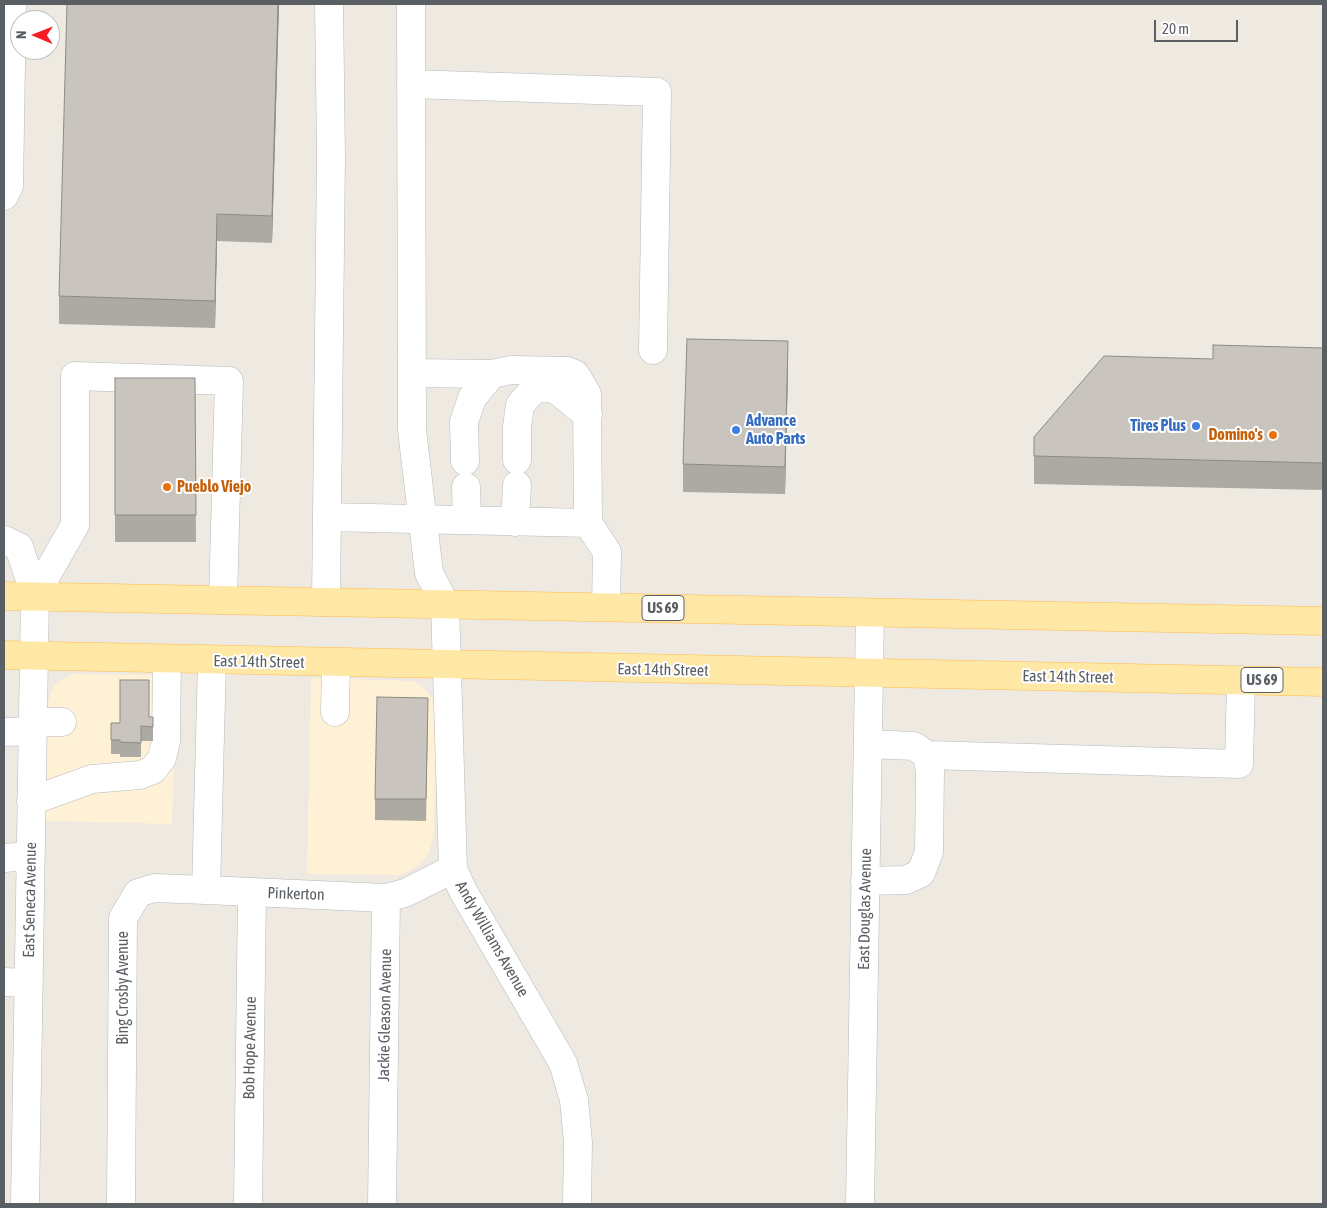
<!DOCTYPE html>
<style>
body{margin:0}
#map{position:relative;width:1327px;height:1208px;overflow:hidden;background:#eeeae1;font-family:"Asap Condensed",sans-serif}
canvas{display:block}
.frame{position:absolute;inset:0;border:5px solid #5a5f64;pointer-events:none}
.north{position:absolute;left:10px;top:10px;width:50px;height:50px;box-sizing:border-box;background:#fff;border:1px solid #bdbfc1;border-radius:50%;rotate:271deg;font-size:14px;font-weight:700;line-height:20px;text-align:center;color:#5a5f64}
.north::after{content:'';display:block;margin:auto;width:18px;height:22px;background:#f81d24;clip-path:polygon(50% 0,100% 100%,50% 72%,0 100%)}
.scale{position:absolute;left:1154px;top:20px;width:84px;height:22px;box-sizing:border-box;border:2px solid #5a5f64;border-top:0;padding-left:6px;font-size:15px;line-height:18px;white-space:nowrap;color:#5a5f64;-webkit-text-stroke:4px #fff;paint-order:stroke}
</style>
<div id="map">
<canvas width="1327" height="1208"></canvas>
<div class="frame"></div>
<div class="north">N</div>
<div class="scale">20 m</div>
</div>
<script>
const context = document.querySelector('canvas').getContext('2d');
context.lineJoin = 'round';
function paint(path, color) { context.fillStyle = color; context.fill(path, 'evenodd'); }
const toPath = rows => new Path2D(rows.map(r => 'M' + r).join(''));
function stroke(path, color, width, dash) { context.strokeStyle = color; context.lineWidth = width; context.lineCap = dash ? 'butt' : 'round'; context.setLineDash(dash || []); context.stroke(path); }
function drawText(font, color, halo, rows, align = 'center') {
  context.font = font + ' "Asap Condensed",sans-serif'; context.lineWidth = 4; context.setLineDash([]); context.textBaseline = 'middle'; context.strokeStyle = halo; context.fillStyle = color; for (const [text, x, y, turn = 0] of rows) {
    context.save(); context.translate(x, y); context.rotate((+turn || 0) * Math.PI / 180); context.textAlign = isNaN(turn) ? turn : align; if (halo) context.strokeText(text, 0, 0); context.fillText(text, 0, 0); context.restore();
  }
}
const commercial = toPath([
 [73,674,176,675,172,824,46,821,48,702,53,687,59,681],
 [311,678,412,681,420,685,432,697,436,714,434,833,429,852,424,861,409,872,399,875,307,874]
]);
const minor = toPath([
 [411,4,412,430,429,573,445,604,453,869,463,891,563,1063,574,1100,578,1142,577,1204],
 [411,84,657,92,653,350],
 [4,196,9,186,12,4],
 [412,373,492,374],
 [517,460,517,427,520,405,534,389,554,388,588,415],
 [465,461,464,422,472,398,492,374,511,370,567,371,575,374,587,394,588,523,607,552,606,607],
 [466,487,467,520],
 [327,517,588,523],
 [515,522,517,485],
 [4,540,19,547,35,595,25,1204],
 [35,595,75,525,75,376,229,381,223,600],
 [326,602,331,156,329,4],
 [335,712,336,663],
 [32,722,62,722],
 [4,732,33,731],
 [927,755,1239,764,1241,680],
 [31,801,92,779,140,775,153,770,162,758,166,741,167,660],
 [4,858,30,856],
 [865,881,906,880,921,873,929,852,930,772,927,755,914,746,868,744],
 [206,890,386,898],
 [4,982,29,983],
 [121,1204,123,918,138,893,154,888,206,890,212,661],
 [248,1204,252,892],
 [382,1204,386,898,405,893,453,869],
 [860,1204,870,613]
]);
const major = toPath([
 [4,596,1323,621],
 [4,655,1323,682]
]);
const wall = toPath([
 [279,4,272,243,217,241,215,328,59,324,59,296],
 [1323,348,1323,490,1034,484,1034,437,1213,359],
 [788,369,785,494,683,492,683,464],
 [115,378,195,378,196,542,115,542],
 [149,717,153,717,153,741,141,741,141,757,120,757,120,754,111,754,111,723,120,723],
 [428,719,426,821,375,820,375,799]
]);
const shadedWall = toPath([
 [278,4,279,4,272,243,272,216],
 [217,214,217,241,215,328,215,301],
 [788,341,788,369,785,494,785,467]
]);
const building = toPath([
 [67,4,278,4,272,216,217,214,215,301,59,296,67,4],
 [687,339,788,341,785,467,683,464,687,339],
 [1213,345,1323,348,1323,463,1034,456,1034,437,1104,356,1213,359,1213,345],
 [115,378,195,378,196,515,115,515,115,378],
 [120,680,149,680,149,717,153,717,153,727,141,726,141,743,120,742,120,740,111,740,111,723,120,723,120,680],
 [377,697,428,698,426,799,375,799,377,697]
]);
const markers = [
 [1196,426,5,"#3f7fe0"],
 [736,430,5,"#3f7fe0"],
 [1273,435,5,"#e8710a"],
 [167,487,5,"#e8710a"]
];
const shields = [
 [663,608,42],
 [1262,680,42]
];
const shieldNames = [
 ["US 69",663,608],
 ["US 69",1262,680]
];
const shopNames = [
 ["Advance",746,421],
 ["Auto Parts",746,439],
 ["Tires Plus",1186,426,"right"]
];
const foodNames = [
 ["Domino's",1263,435],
 ["Pueblo Viejo",177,487,"left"]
];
const streetNames = [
 ["East 14th Street",259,662,1],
 ["East 14th Street",663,670,1],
 ["East 14th Street",1068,677,1],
 ["Pinkerton",296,894,2],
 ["East Seneca Avenue",30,900,-89],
 ["East Douglas Avenue",865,909,-89],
 ["Andy Williams Avenue",492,939,60],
 ["Bing Crosby Avenue",123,988,-90],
 ["Jackie Gleason Avenue",385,1015,-89],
 ["Bob Hope Avenue",250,1048,-89]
];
paint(commercial, '#fff1d6');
stroke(minor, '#b4b9bd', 29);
stroke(major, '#feb94b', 29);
stroke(minor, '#fff', 28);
stroke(major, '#ffe7a6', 28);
paint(wall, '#ada9a3');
paint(shadedWall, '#8d8a85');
paint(building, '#c9c5be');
stroke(building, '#8d8a85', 1);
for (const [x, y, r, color] of markers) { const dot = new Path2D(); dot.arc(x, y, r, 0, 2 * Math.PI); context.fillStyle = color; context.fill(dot); stroke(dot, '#fff', 2); }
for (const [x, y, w] of shields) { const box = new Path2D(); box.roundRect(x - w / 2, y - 12.5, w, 25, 4); context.fillStyle = '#fff'; context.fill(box); stroke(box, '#5a5f64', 1); }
drawText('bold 15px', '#5a5f64', null, shieldNames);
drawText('bold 16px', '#366cbe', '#fff', shopNames, 'left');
drawText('bold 16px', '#c56008', '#fff', foodNames, 'right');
drawText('16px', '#5a5f64', '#fff', streetNames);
</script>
